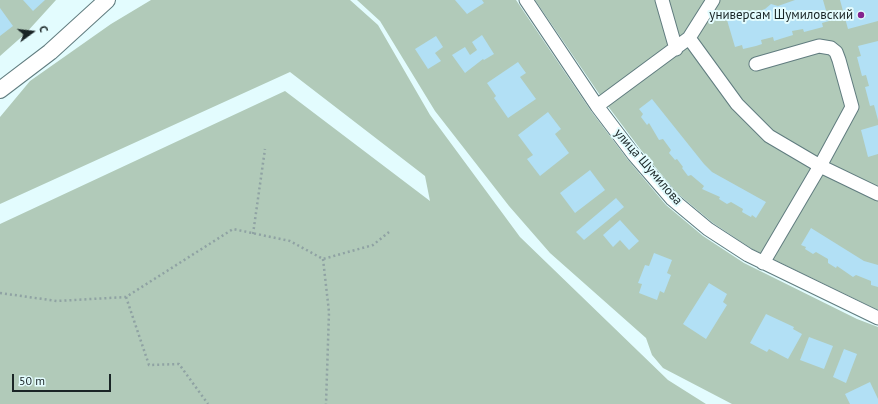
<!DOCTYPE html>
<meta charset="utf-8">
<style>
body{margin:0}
#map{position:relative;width:878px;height:404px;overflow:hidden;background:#e3fcfe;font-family:"PT Sans",sans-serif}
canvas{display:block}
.north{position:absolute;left:12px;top:12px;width:40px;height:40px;-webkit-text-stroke:3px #e3fcfe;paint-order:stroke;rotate:75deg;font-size:11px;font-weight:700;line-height:16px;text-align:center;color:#1a2526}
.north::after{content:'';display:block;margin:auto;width:14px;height:18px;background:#1a2526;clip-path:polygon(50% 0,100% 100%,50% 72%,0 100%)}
.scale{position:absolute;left:12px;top:374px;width:99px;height:18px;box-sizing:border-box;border:2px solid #1a2526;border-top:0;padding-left:5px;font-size:12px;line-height:14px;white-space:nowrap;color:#1a2526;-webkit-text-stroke:3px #e3fcfe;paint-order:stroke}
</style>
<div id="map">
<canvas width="878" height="404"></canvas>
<div class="north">С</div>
<div class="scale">50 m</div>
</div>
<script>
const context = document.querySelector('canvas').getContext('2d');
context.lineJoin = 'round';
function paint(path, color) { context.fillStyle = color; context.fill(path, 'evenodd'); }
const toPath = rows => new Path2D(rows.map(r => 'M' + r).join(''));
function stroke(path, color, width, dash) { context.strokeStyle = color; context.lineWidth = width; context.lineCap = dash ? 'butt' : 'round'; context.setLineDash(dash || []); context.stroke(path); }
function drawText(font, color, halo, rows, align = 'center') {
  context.font = font + ' "PT Sans",sans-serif'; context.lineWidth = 4; context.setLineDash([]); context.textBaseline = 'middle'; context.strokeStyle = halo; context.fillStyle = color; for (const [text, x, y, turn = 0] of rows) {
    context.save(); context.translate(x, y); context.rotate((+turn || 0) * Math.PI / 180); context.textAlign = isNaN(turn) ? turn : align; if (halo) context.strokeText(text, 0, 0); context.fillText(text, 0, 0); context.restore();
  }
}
const green = toPath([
 [0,0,56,0,26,33,0,56],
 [151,0,350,0,378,25,430,115,520,237,668,380,706,404,0,404,0,224,285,91,430,201,425,176,290,72,0,204,0,117,30,81,111,24],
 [357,0,516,0,591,111,628,160,666,205,703,236,744,263,857,319,878,327,878,404,732,404,663,368,652,355,646,338,550,253,509,206,435,111,380,21],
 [535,0,878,0,878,310,752,249,713,223,677,193,641,150,604,101]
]);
const building = toPath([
 [23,0,45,0,33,11],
 [455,0,482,0,484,3,467,14],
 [795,0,823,0,829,21,822,23,823,27,804,32,803,29,792,31,793,35,780,39,774,41,773,37,761,40,762,44,756,46,743,49,742,45,735,47,727,20,741,16,746,11,754,13,765,9,771,4,778,6],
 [840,0,878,0,878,21,848,29],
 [0,8,13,26,0,36],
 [482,35,494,54,484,60,483,59,465,73,452,55,465,47,470,55,477,50,472,42],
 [436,36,443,47,435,53,441,61,428,69,415,49],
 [878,41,878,120,874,105,870,106,865,87,869,86,866,75,862,76,857,57,861,56,858,46],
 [518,62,526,73,520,77,536,99,508,118,494,98,496,96,487,83],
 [652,99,704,164,712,172,766,202,756,218,752,215,751,217,742,212,743,209,731,202,727,204,719,199,720,197,702,189,704,186,697,180,691,175,688,176,682,168,683,167,677,159,675,160,669,153,671,150,663,139,659,140,649,123,647,125,641,117,643,114,639,109],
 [548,112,561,129,555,134,569,153,540,176,527,159,533,155,518,135],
 [878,125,878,154,868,157,861,130],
 [590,170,605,190,575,213,560,193],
 [616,198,624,207,584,240,576,232],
 [620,220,639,241,629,250,620,240,613,247,603,235],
 [811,228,864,261,878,265,878,287,871,285,871,281,856,275,853,277,837,266,836,268,828,263,828,259,816,252,813,254,805,249,806,247,801,245],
 [654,253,672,260,667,273,671,275,664,293,660,291,657,300,639,293,642,284,638,283,645,265,649,266],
 [709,283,727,294,723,302,727,305,706,339,683,324],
 [766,314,794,327,793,329,802,334,788,359,769,349,767,352,750,343],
 [809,337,833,346,824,369,800,360],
 [844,349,857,354,846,383,833,377],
 [870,382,878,399,878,404,850,404,845,394]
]);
const path = toPath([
 [253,234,265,149],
 [323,259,329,312,326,404],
 [0,293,57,301,126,297,233,229,290,241,323,259,373,245,389,232],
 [126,297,149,365,179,364,208,404]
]);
const minor = toPath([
 [526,0,597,106,634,155,672,199,708,229,748,255,878,318],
 [662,0,676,49],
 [689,38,737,104,769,136,820,166,878,194],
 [756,64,819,46,831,48,836,52,839,60,852,107,820,166,763,263],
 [597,106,689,38,713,0]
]);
const tertiary = toPath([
 [0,90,50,52,107,0]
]);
const markers = [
 [861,15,4,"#84238d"]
];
const poiNames = [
 ["универсам Шумиловский",853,15]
];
const streetNames = [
 ["улица Шумилова",648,167,49]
];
paint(green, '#b1cab9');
paint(building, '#b2e0f5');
stroke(minor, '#607c7f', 15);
stroke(tertiary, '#607c7f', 18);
stroke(path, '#8fa2a3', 2.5, [2, 3]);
stroke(minor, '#fff', 13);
stroke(tertiary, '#fff', 16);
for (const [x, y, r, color] of markers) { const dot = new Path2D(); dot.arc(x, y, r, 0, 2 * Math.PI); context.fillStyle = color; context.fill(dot); stroke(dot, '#e3fcfe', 1.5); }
drawText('13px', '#1a2526', '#e3fcfe', poiNames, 'right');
drawText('13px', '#1a2526', '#e3fcfe', streetNames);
</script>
